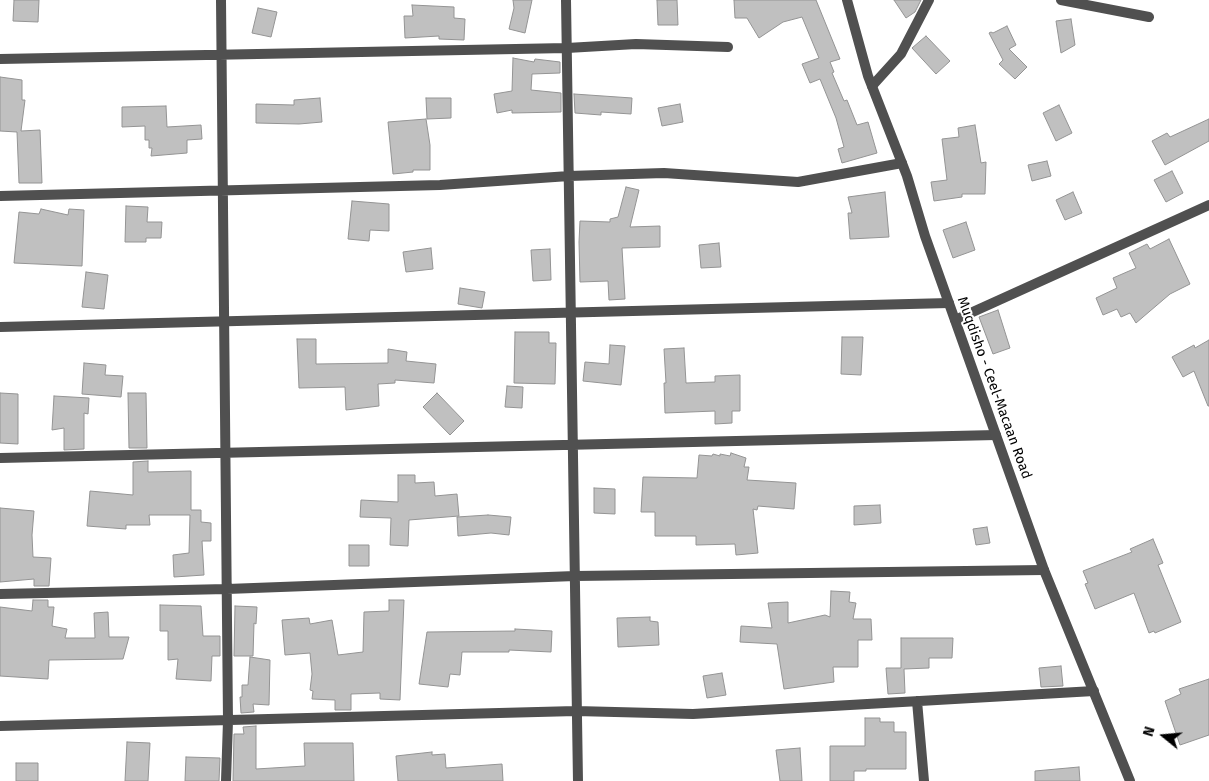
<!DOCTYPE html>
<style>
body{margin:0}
#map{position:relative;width:1209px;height:781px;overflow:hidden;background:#fff;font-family:"Fira Sans",sans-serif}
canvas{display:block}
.north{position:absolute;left:1139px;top:711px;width:50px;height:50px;-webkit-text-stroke:4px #fff;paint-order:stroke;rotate:287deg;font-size:14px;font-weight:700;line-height:20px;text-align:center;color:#000}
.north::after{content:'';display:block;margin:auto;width:18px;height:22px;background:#000;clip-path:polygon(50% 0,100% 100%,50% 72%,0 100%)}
</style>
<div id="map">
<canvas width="1209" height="781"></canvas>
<div class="north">N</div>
</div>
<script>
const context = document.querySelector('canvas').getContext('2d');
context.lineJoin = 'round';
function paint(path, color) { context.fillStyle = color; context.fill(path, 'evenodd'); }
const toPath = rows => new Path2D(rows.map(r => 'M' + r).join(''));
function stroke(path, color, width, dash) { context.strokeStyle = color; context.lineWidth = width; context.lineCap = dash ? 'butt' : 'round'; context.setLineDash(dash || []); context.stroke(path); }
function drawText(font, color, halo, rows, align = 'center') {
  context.font = font + ' "Fira Sans",sans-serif'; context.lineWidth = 4; context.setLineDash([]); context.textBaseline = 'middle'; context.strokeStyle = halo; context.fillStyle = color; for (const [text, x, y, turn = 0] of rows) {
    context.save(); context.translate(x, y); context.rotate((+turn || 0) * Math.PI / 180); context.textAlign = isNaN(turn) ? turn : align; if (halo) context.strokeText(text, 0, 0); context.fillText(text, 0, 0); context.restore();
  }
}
const building = toPath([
 [14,0,39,0,38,22,13,21,14,0],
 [513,0,532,0,525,33,509,29,514,8,513,0],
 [657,0,677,0,678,25,658,25,657,0],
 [734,0,816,0,840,59,830,62,834,72,832,73,844,101,847,100,857,125,868,122,877,153,842,163,838,149,844,147,836,118,820,79,810,83,802,64,819,58,802,17,783,22,759,38,747,18,735,18,734,0],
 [894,0,921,0,915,12,906,18,894,0],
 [412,5,454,7,454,18,465,19,464,40,439,39,439,36,405,38,404,16,413,16,412,5],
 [258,8,277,12,271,37,252,33,258,8],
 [1071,19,1075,45,1061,53,1056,21,1071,19],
 [1007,26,1016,45,1009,49,1027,67,1015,79,999,64,1003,60,989,33,991,32,993,33,1007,26],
 [926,36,950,61,936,74,912,48,926,36],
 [513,58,534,62,535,59,560,62,560,73,532,74,531,90,561,93,561,112,512,113,512,110,497,113,494,94,512,91,513,58],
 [0,77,22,80,22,100,25,100,21,131,40,130,42,183,19,183,17,132,0,131,0,77],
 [574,94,632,98,631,114,601,112,601,115,575,113,574,94],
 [320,98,322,122,299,124,256,123,256,104,294,105,294,100,320,98],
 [426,98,451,98,451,118,427,119,426,98],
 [680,104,683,122,662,126,658,108,680,104],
 [1059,105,1072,133,1056,141,1043,113,1059,105],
 [166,106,167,127,201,125,202,139,187,140,187,153,151,156,152,148,149,148,149,140,145,140,145,126,122,127,122,107,166,106],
 [426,119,430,145,430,170,413,170,413,172,393,174,388,122,426,119],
 [1209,119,1209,141,1165,165,1152,141,1167,133,1170,137,1209,119],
 [975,125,981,163,986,162,985,194,962,194,962,197,934,201,931,182,947,180,942,139,959,137,958,128,975,125],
 [1047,161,1051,176,1032,181,1028,165,1047,161],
 [1172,171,1183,193,1166,202,1154,180,1172,171],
 [626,187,639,190,630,227,660,226,660,247,622,248,625,299,609,300,608,281,580,282,579,242,580,221,610,222,610,219,618,217,626,187],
 [885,192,889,237,850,239,848,213,852,213,848,197,885,192],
 [1073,192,1082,213,1065,220,1056,200,1073,192],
 [352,201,389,204,389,231,370,230,369,241,348,239,352,201],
 [126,206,148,207,147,222,162,222,161,238,146,238,146,242,125,242,126,206],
 [41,209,68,215,69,209,84,210,82,266,14,263,19,212,39,214,41,209],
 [966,222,975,250,953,258,943,230,966,222],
 [1169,239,1190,284,1170,294,1136,323,1130,313,1121,317,1117,309,1103,315,1096,298,1117,288,1113,278,1136,268,1129,253,1147,244,1150,249,1169,239],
 [719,243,721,267,701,268,699,245,719,243],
 [431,248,433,269,406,272,403,252,431,248],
 [550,249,551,280,533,281,531,250,550,249],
 [86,272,108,275,104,309,82,307,86,272],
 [460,288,485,292,482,308,458,304,460,288],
 [998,310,1010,348,993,354,979,317,998,310],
 [515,332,549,332,549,343,556,343,555,384,514,383,515,332],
 [842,337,863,337,861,375,841,374,842,337],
 [297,339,316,339,316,364,388,363,388,349,407,352,406,361,436,364,434,383,395,380,395,383,378,384,379,406,346,410,345,387,299,388,297,339],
 [1209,340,1209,406,1208,406,1194,371,1183,377,1172,357,1194,345,1195,348,1209,340],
 [610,345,625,346,621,385,583,381,585,362,609,364,610,345],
 [684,348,686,383,715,382,715,376,740,375,740,411,732,411,732,423,715,424,715,411,665,413,664,383,666,383,664,349,684,348],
 [84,363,106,365,105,375,123,376,121,397,82,394,84,363],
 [507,386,523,387,522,408,505,407,507,386],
 [0,393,18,394,18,444,0,443,0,393],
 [128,393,146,393,147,448,129,448,128,393],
 [437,393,464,421,450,435,423,407,437,393],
 [54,396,89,398,88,414,84,413,84,449,64,450,64,428,52,430,54,396],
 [731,453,746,458,744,467,749,467,747,480,796,483,794,509,758,506,757,510,753,509,758,553,736,555,735,544,696,545,696,536,655,536,655,512,641,512,643,477,697,478,699,455,712,456,713,454,720,456,720,454,730,456,731,453],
 [148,461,148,472,191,471,191,510,201,510,201,522,211,523,211,541,202,541,204,575,174,577,173,555,189,553,190,515,149,515,150,525,126,525,126,529,87,526,90,491,133,495,133,462,148,461],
 [398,475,415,475,415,483,434,482,435,496,457,494,459,516,409,520,408,546,390,545,391,518,360,517,361,500,398,502,398,475],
 [594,488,615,489,615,514,594,513,594,488],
 [880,505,881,523,854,525,854,506,880,505],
 [0,508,34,511,32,535,33,557,51,558,49,586,34,586,34,579,0,582,0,508],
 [488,515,511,517,509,535,491,533,458,536,457,517,488,515],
 [987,527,990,543,976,545,973,529,987,527],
 [1153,539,1163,563,1158,565,1181,622,1155,633,1154,631,1149,633,1134,593,1095,609,1085,584,1088,583,1083,571,1132,552,1130,549,1153,539],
 [349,545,369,545,369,566,349,566,349,545],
 [831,591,850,592,849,602,856,603,853,619,871,619,872,640,858,640,858,667,833,667,834,682,784,689,777,644,740,642,741,626,772,628,768,603,788,602,788,623,825,615,830,617,831,591],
 [33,600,48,600,48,607,54,607,52,626,67,629,65,638,95,638,94,613,108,612,109,637,129,637,123,659,49,660,48,679,0,676,0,607,32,611,33,600],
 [389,600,404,600,400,700,380,699,380,693,351,694,351,710,335,710,335,700,312,699,313,691,310,690,312,674,310,653,285,655,282,620,309,618,310,624,332,620,338,655,363,652,364,612,389,611,389,600],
 [160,605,201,606,203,636,220,636,220,656,212,656,211,681,176,679,178,659,168,660,168,631,160,631,160,605],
 [235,606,257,607,256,624,254,623,253,656,234,656,235,606],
 [650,617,650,621,658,622,659,645,618,647,617,618,650,617],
 [515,629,552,631,551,652,509,650,509,652,462,652,460,675,450,674,448,687,419,684,427,632,515,631,515,629],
 [901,638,953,638,952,658,929,658,929,668,904,669,905,693,888,694,886,668,901,668,901,638],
 [250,657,270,660,269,705,253,704,254,712,241,713,240,697,242,697,242,685,248,685,250,657],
 [1061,666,1063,686,1041,687,1039,668,1061,666],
 [722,673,726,695,707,698,703,676,722,673],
 [1209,679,1209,735,1180,745,1165,701,1181,694,1179,689,1209,679],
 [865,718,880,718,880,722,894,722,894,732,906,732,906,769,866,769,866,771,854,771,854,781,830,781,830,746,865,746,865,718],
 [256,726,256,769,305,766,304,743,353,743,354,781,233,781,234,734,244,734,243,727,256,726],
 [127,742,150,743,148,781,125,781,127,742],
 [800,748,802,781,780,781,776,750,800,748],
 [432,752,432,755,445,754,446,768,502,764,503,781,398,781,396,756,432,752],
 [186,757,220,758,219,781,185,781,186,757],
 [16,763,38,763,38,781,16,781,16,763],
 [1079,767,1080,781,1035,781,1035,771,1079,767]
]);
const minor = toPath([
 [221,0,228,721,226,781],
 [566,0,578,781],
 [1061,0,1149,17],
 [0,59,567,48,636,44,728,47],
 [872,86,901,54,929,0],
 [0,196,440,185,569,176,664,173,798,182,902,163],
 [955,320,1209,205],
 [0,327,949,303],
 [0,458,996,435],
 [0,594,227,589,575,576,1044,570],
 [917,701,924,781],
 [0,726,576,711,693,714,1094,691]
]);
const tertiary = toPath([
 [847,0,868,76,907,176,925,236,1044,570,1130,781]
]);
const streetNames = [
 ["Muqdisho - Ceel-Macaan Road",994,388,70]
];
paint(building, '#c0c0c0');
stroke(building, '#949494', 1);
stroke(minor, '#505050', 10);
stroke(tertiary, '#505050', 10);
drawText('14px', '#000', '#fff', streetNames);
</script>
